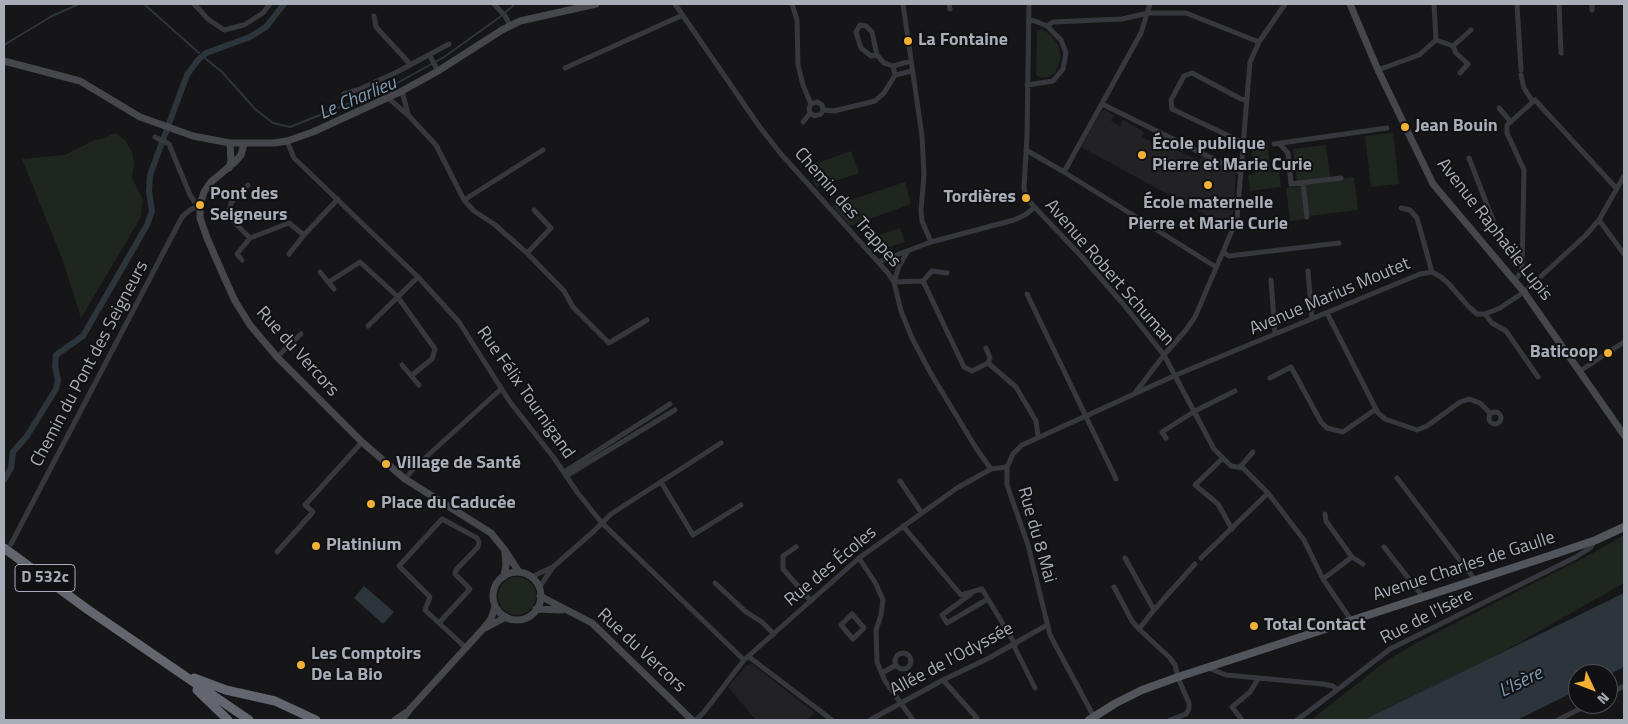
<!DOCTYPE html>
<meta charset="utf-8">
<style>
body{margin:0}
#map{position:relative;width:1628px;height:724px;overflow:hidden;background:#161618;font-family:"Titillium Web",sans-serif}
canvas{display:block}
.frame{position:absolute;inset:0;border:5px solid #a8adb8;pointer-events:none}
.north{position:absolute;left:1568px;top:664px;width:50px;height:50px;box-sizing:border-box;background:#111113;border:1px solid #4d4f55;border-radius:50%;rotate:133deg;font-size:14px;font-weight:700;line-height:20px;text-align:center;color:#a8adb8}
.north::after{content:'';display:block;margin:auto;width:18px;height:22px;background:#f2b134;clip-path:polygon(50% 0,100% 100%,50% 72%,0 100%)}
</style>
<div id="map">
<canvas width="1628" height="724"></canvas>
<div class="frame"></div>
<div class="north">N</div>
</div>
<script>
const context = document.querySelector('canvas').getContext('2d');
context.lineJoin = 'round';
function paint(path, color) { context.fillStyle = color; context.fill(path, 'evenodd'); }
const toPath = rows => new Path2D(rows.map(r => 'M' + r).join(''));
function stroke(path, color, width, dash) { context.strokeStyle = color; context.lineWidth = width; context.lineCap = dash ? 'butt' : 'round'; context.setLineDash(dash || []); context.stroke(path); }
function drawText(font, color, halo, rows, align = 'center') {
  context.font = font + ' "Titillium Web",sans-serif'; context.lineWidth = 4; context.setLineDash([]); context.textBaseline = 'middle'; context.strokeStyle = halo; context.fillStyle = color; for (const [text, x, y, turn = 0] of rows) {
    context.save(); context.translate(x, y); context.rotate((+turn || 0) * Math.PI / 180); context.textAlign = isNaN(turn) ? turn : align; if (halo) context.strokeText(text, 0, 0); context.fillText(text, 0, 0); context.restore();
  }
}
const built = toPath([
 [1105,110,1114,115,1111,121,1120,126,1123,120,1144,132,1142,137,1165,149,1167,145,1199,161,1202,156,1236,173,1233,212,1228,227,1081,147,1101,111],
 [752,664,815,713,806,720,756,720,728,687,747,665]
]);
const green = toPath([
 [1037,30,1043,30,1051,35,1059,46,1061,58,1055,73,1048,77,1041,78,1036,75],
 [116,133,125,140,132,152,134,163,132,178,143,200,141,217,81,318,63,261,22,159,65,155,95,140,106,138,111,134],
 [1393,133,1399,184,1371,187,1365,136],
 [1267,140,1271,172,1279,172,1281,187,1250,191,1248,175,1255,174,1251,142],
 [1326,145,1330,178,1297,182,1293,149],
 [851,151,859,173,816,187,809,166],
 [1354,177,1358,210,1308,216,1305,183],
 [905,182,911,204,850,226,832,206],
 [1303,186,1306,219,1290,221,1286,188],
 [900,228,905,242,880,250,876,236],
 [1624,535,1624,583,1383,720,1311,720,1386,661,1418,642,1591,554],
 '498 596a19 19 0 1 1 38 0a19 19 0 1 1-38 0Z'
]);
const water = toPath([
 [364,586,394,612,383,624,354,598],
 [1624,593,1624,667,1608,675,1578,674,1578,690,1517,720,1364,720]
]);
const stream = toPath([
 [144,4,199,53],
 [4,45,52,16,79,4],
 [206,59,222,72,255,109,273,123,290,127,390,87,444,57,500,17,515,4]
]);
const canal = toPath([
 [4,480,11,468,13,452,27,436,56,389,58,380,55,366,56,355,83,336,147,225,152,211,149,191,150,175,187,75,198,60,206,53,250,37,266,27,284,4]
]);
const street = toPath([
 [194,4,208,19,224,30,244,25,263,13,270,4],
 [494,4,505,16,510,25],
 [675,4,759,126,781,154,888,273,894,282,901,311,912,338,930,372,976,448,991,469],
 [792,4,797,20,798,65,803,85,811,104],
 [903,4,922,136,924,175,921,210,922,221,931,242],
 [949,4,950,9],
 [1029,4,1027,136,1024,188,1026,198,1082,257,1124,305,1164,355,1214,449,1231,466,1243,468,1268,493,1304,540,1323,579],
 [1434,4,1436,40],
 [1517,4,1521,70],
 [1559,4,1561,53],
 [1592,4,1592,10],
 [374,16,376,27,410,64],
 [1047,26,1053,22,1122,19,1148,13,1186,13,1259,42],
 [1436,40,1453,46,1456,53,1468,64,1460,73],
 [1453,46,1471,30],
 [877,55,871,56,861,48,856,32,860,25,866,26,872,32,877,55,884,63,893,66],
 [430,56,438,71],
 [911,61,893,66,895,75,912,71],
 [565,68,683,15],
 [1378,70,1419,55,1436,40],
 [1521,75,1524,88,1533,102],
 [1027,85,1053,81,1063,69,1066,53,1061,40,1047,26,1035,21,1029,20],
 [402,91,408,114],
 [344,94,360,89,397,72,449,44],
 [388,98,408,115,436,145,464,200,474,211,494,224,527,253,564,291,573,307,609,343,647,320],
 [1102,104,1240,172],
 [1499,108,1511,122],
 [823,110,822,105,817,102,811,104,809,108,810,113,815,116,821,114,823,110,834,111,875,101,884,93,895,75],
 [803,122,810,113],
 [155,137,169,144,190,195,194,201,200,205],
 [287,141,294,158,418,277,459,322,510,402,554,458,577,492,601,522,744,660],
 [1244,143,1172,109,1171,100,1184,76,1192,73,1241,99,1246,100],
 [1274,144,1387,128],
 [1280,144,1288,153,1291,184,1341,178],
 [1026,150,1064,172,1216,267],
 [1469,158,1494,223,1522,264],
 [1064,172,1141,33,1150,4],
 [1303,183,1307,217],
 [248,185,231,203,229,212,234,222,250,238],
 [464,200,543,150],
 [1401,208,1410,210,1417,218,1432,272],
 [1599,220,1624,254],
 [250,238,289,223,304,235],
 [908,251,899,266,894,282,923,281],
 [1223,252,1229,256,1339,243],
 [527,253,551,228,534,210],
 [289,254,304,235,338,199],
 [242,260,237,254,250,238],
 [878,262,931,242,1014,220,1025,215,1034,208],
 [1308,271,1312,319],
 [320,272,334,289],
 [1271,280,1275,334],
 [923,281,964,367,972,371,988,363,1016,387,1036,421,1038,436],
 [923,281,932,271,947,273],
 [1514,281,1522,271,1524,170,1507,133,1507,125,1535,100,1617,189],
 [329,282,360,262,397,296,435,349,432,359,411,376],
 [1027,294,1116,479],
 [1327,313,1378,413,1385,419,1417,430,1427,426,1460,402,1469,399,1480,403,1490,413],
 [1485,314,1492,323,1506,331,1538,377],
 [368,326,418,277],
 [986,348,990,358,988,363],
 [277,357,301,334],
 [402,365,419,385],
 [1580,371,1624,342],
 [1270,378,1291,367,1321,422,1327,428,1343,432,1376,409],
 [1135,393,1164,355,1186,330,1195,317,1237,219,1250,62,1259,42,1285,4],
 '1489 418a6 6 0 1 1 12 0a6 6 0 1 1-12 0Z',
 [1166,438,1162,432,1195,411,1235,391],
 [1223,458,1195,485,1218,504,1232,529],
 [1240,467,1253,452],
 [564,472,670,404],
 [566,476,675,410],
 [1397,478,1475,580],
 [405,479,415,467,501,389],
 [900,481,921,512],
 [661,482,693,535,741,505],
 [1325,514,1326,521,1352,557,1363,564],
 [903,526,961,595,982,589,1015,644,1015,648,1035,688],
 [11,544,182,217,190,210,200,205],
 [796,547,783,556,783,569,811,601],
 [1384,547,1423,597],
 [277,552,313,512,305,505,362,442],
 [859,558,876,584,883,600,881,615,876,630,877,662,885,681,913,720],
 [1125,558,1154,610],
 [1201,558,1268,493],
 [531,577,553,567,594,531,611,514,721,443],
 [715,583,746,612,762,622,774,634],
 [1114,587,1132,621,1139,629],
 [539,588,551,570],
 [971,594,942,615,947,623,988,599],
 [852,614,864,628,853,639,841,625,852,614],
 [1351,620,1323,579,1352,557],
 [439,623,470,589,455,574,456,570,478,547,479,542,477,538,442,519,399,566,430,597,425,610,466,648],
 '895 661a8 8 0 1 1 16 0a8 8 0 1 1-16 0Z',
 [749,657,832,720],
 [1210,666,1211,669,1226,675,1323,684,1333,686,1337,690,1390,649,1576,557,1590,548,1596,540],
 [882,673,896,665],
 [943,680,977,718,974,720],
 [1608,694,1624,686],
 [1094,717,1050,635,1028,545,1007,485,1007,467,1013,454,1022,445,1176,375,1420,274,1432,272,1441,277,1448,283,1469,307,1477,314,1485,314,1500,308,1524,292,1586,235,1599,220,1624,176],
 [696,720,704,712,744,660,859,558,957,488,991,469,1007,467],
 [870,720,943,680,989,658,1047,625],
 [1170,720,1186,714,1189,709,1189,703,1179,680,1175,665,1170,658,1139,629,1154,610,1195,564],
 [1242,720,1232,707,1250,692,1258,679],
 [1297,720,1337,690],
 [1558,720,1589,704]
]);
const secondary = toPath([
 [1350,4,1378,70,1433,184,1524,292,1624,435],
 [4,61,80,81,140,117,193,136,230,143,274,143,287,141,313,132,402,91,438,71,502,30,520,21,596,4],
 [244,144,241,155,236,161,211,182,204,192,200,205,200,218,207,238,225,279,235,301,250,325,277,357,362,442,405,479,491,533,504,549,519,572],
 [229,168,231,161,230,143],
 '493 596a24 24 0 1 1 48 0a24 24 0 1 1-48 0Z',
 [504,576,506,565,505,551],
 [540,596,592,623,692,720],
 [536,609,561,610],
 [485,628,506,617],
 [395,720,405,713],
 [402,720,410,709,483,629,491,619,495,607]
]);
const primary = toPath([
 [1089,720,1116,703,1142,690,1178,677,1543,558,1596,540,1624,527]
]);
const highway = toPath([
 [4,548,87,609,249,720],
 [194,678,226,690,275,701,316,720],
 [197,690,228,720]
]);
const markers = [
 [908,41,5,"#f2b134"],
 [1405,127,5,"#f2b134"],
 [1142,155,5,"#f2b134"],
 [1208,185,5,"#f2b134"],
 [1026,198,5,"#f2b134"],
 [200,205,5,"#f2b134"],
 [1608,353,5,"#f2b134"],
 [386,464,5,"#f2b134"],
 [371,504,5,"#f2b134"],
 [316,546,5,"#f2b134"],
 [1254,626,5,"#f2b134"],
 [301,665,5,"#f2b134"]
];
const shields = [
 [45,578,60]
];
const shieldNames = [
 ["D 532c",45,578]
];
const poiNames = [
 ["La Fontaine",918,41],
 ["Jean Bouin",1415,127],
 ["École publique",1152,145],
 ["Pierre et Marie Curie",1152,166],
 ["Pont des",210,195],
 ["Seigneurs",210,216],
 ["Tordières",1016,198,"right"],
 ["École maternelle",1208,204,"center"],
 ["Pierre et Marie Curie",1208,225,"center"],
 ["Baticoop",1598,353,"right"],
 ["Village de Santé",396,464],
 ["Place du Caducée",381,504],
 ["Platinium",326,546],
 ["Total Contact",1264,626],
 ["Les Comptoirs",311,655],
 ["De La Bio",311,676]
];
const streetNames = [
 ["Chemin des Trappes",847,208,49],
 ["Avenue Raphaële Lupis",1494,230,52],
 ["Avenue Robert Schuman",1109,273,49],
 ["Avenue Marius Moutet",1330,297,-23],
 ["Rue du Vercors",297,352,48],
 ["Chemin du Pont des Seigneurs",90,364,-62],
 ["Rue Félix Tournigand",525,393,55],
 ["Rue du 8 Mai",1036,535,74],
 ["Rue des Écoles",831,567,-40],
 ["Avenue Charles de Gaulle",1464,567,-18],
 ["Rue de l'Isère",1427,617,-27],
 ["Rue du Vercors",641,651,43],
 ["Allée de l'Odyssée",952,660,-28]
];
const waterNames = [
 ["Le Charlieu",358,99,-23],
 ["L'Isère",1521,683,-26]
];
paint(built, '#222225');
paint(green, '#1e261f');
paint(water, '#2c353c');
stroke(stream, '#2c353c', 2);
stroke(canal, '#2c353c', 6);
stroke(street, '#37383d', 5);
stroke(secondary, '#45474d', 7);
stroke(primary, '#53555c', 8);
stroke(highway, '#63666e', 9);
for (const [x, y, r, color] of markers) { const dot = new Path2D(); dot.arc(x, y, r, 0, 2 * Math.PI); context.fillStyle = color; context.fill(dot); stroke(dot, '#111113', 2); }
for (const [x, y, w] of shields) { const box = new Path2D(); box.roundRect(x - w / 2, y - 13.5, w, 27, 4); context.fillStyle = '#111113'; context.fill(box); stroke(box, '#a8adb8', 1); }
drawText('bold 16px', '#a8adb8', null, shieldNames);
drawText('bold 18px', '#a8adb8', '#111113', poiNames, 'left');
drawText('18px', '#a8adb8', '#111113', streetNames);
drawText('italic 19px', '#7f9bb3', '#111113', waterNames);
</script>
